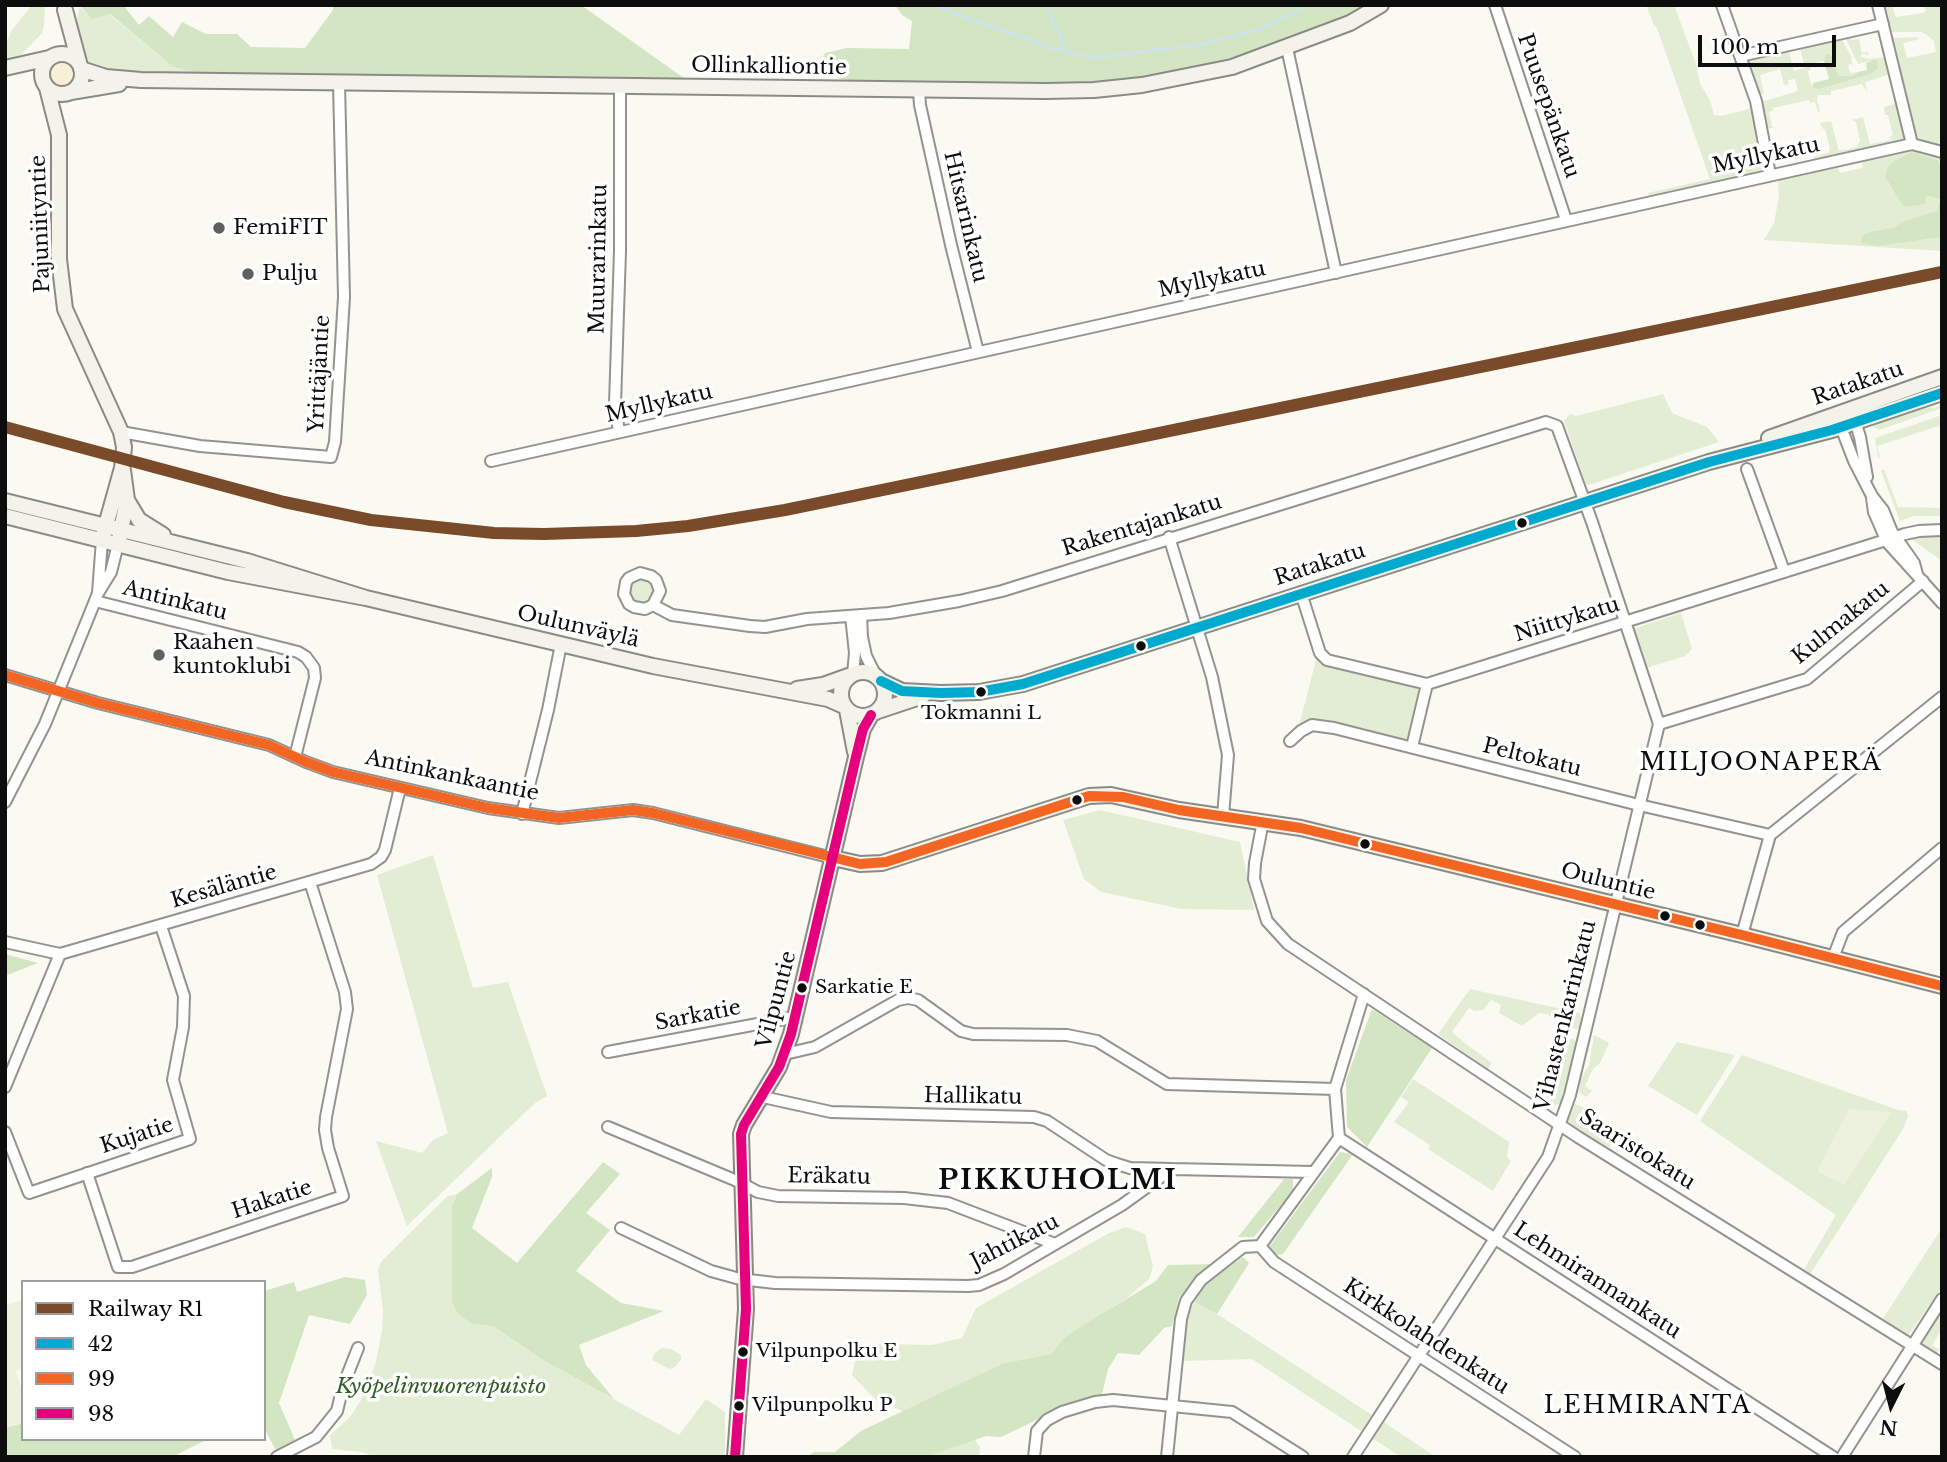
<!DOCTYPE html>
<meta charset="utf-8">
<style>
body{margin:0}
#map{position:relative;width:1947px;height:1462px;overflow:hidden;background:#faf9f2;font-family:"Libre Baskerville",serif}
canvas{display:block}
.frame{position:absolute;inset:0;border:7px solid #0d0d0d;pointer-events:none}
.legend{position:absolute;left:21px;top:1280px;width:245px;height:161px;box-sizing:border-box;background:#fff;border:2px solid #9e9e9e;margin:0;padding:9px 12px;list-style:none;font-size:21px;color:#0d0d0d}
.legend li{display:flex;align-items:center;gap:14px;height:35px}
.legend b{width:35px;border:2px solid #9e9e9e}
.north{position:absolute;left:1856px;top:1371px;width:70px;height:70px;-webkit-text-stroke:5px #fff;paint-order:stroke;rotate:186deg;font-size:19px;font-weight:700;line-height:28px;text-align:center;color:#0d0d0d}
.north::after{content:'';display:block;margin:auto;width:24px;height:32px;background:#0d0d0d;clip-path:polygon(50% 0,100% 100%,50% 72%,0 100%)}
.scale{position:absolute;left:1698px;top:35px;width:138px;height:32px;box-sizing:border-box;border:4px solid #0d0d0d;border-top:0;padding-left:9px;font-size:21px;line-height:24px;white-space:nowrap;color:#0d0d0d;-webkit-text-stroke:5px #fff;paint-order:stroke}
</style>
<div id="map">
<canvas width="1947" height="1462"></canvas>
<div class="frame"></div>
<ul class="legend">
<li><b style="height:9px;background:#7a4b2a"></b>Railway R1</li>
<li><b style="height:9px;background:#00a9ce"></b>42</li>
<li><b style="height:9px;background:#f26522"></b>99</li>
<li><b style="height:9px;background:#e5007d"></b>98</li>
</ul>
<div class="north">N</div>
<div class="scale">100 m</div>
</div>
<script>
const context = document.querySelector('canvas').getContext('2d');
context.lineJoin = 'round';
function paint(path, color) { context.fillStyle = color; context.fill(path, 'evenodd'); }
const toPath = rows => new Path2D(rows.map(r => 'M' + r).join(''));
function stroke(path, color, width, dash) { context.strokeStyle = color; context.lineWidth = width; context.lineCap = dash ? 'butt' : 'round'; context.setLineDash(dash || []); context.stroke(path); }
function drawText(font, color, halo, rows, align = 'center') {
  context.font = font + ' "Libre Baskerville",serif'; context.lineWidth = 7; context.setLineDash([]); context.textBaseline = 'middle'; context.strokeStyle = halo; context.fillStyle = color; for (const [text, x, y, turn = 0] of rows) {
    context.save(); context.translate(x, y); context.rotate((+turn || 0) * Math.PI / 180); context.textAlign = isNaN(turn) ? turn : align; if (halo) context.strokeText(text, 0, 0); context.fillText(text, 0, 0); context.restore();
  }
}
const green = toPath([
 [32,5,45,5,44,25,42,33,22,54,5,61,5,46,12,30],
 [1646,5,1674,5,1696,64,1700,84,1710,100,1714,115,1721,116,1753,108,1763,167,1760,172,1649,198,1648,193,1710,179,1657,28,1654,25],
 [1883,5,1892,5,1896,17,1923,13,1926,11,1924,5,1942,5,1942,149,1923,143,1915,133,1892,42,1893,38,1915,37,1920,39,1903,43,1907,58,1936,52,1934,41,1927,35,1921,32,1891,32],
 [79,7,92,18,109,14,173,67,204,75,97,72,84,63,75,32],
 [1840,36,1851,56,1852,64,1848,65,1850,73,1858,72,1852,76,1837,76,1834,66,1824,58,1824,61,1804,66,1800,47,1807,45,1809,48,1809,44],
 [1850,36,1851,40,1859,39,1862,53,1868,52,1869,55,1861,54,1861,57,1869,59,1887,57,1891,72,1888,75,1865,82,1867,93,1862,84,1831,91,1831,95,1818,95,1817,100,1820,111,1818,112,1815,102,1810,103,1809,100,1773,108,1773,111,1769,112,1772,127,1776,128,1765,128,1761,102,1798,91,1795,79,1788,80,1789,84,1784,85,1780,69,1760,75,1764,94,1758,94,1745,63,1747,58,1788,48,1794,71,1810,66,1811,70,1808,71,1811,84,1820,89,1868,75,1872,60,1858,64,1845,37],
 [1895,104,1898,104,1905,137,1903,139,1814,160,1814,157,1828,153,1830,149,1825,129,1823,129,1820,123,1831,121,1839,151,1858,147,1858,143,1860,142,1856,122,1852,120,1863,117,1870,144,1891,140,1890,136,1893,135,1888,115,1885,115,1884,107],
 [1910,149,1942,157,1942,168,1938,160,1912,152,1888,183,1898,199,1931,196,1940,200,1937,212,1907,220,1892,228,1873,231,1878,246,1942,237,1942,251,1764,240,1774,223,1779,196,1778,183,1780,177,1837,165,1840,173,1863,168,1861,160],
 [1663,394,1672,413,1707,427,1719,442,1589,485,1586,484,1564,421,1570,414,1576,416],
 [1942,404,1942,408,1879,430,1873,427,1877,422,1910,412,1932,407,1934,409],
 [1942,415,1942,425,1877,446,1880,457,1878,458,1875,438],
 [1884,469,1898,507,1942,508,1942,516,1914,516,1900,521,1881,471],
 [1923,535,1942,536,1942,561,1910,538],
 '628 591a13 13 0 1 1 26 0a13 13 0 1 1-26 0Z',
 [1681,613,1692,649,1685,656,1646,668,1633,629],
 [1317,656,1325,664,1416,685,1420,696,1407,738,1403,741,1328,722,1309,720,1299,726],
 [1100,810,1240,842,1254,910,1182,909,1101,892,1084,879,1063,820],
 [433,855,473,988,508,982,547,1096,535,1103,407,1226,376,1141,422,1153,433,1140,448,1133,377,875],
 [1470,989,1580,1013,1581,1020,1579,1029,1568,1028,1547,1014,1539,1013,1522,1026,1499,1013,1501,1005,1491,1000,1483,1010,1475,1011,1469,1008,1452,1032,1466,1044,1492,1063,1488,1069,1438,1034],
 [1594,1035,1609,1043,1600,1063,1593,1069,1585,1086,1592,1091,1586,1097,1580,1093,1579,1082,1589,1065],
 [1569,1039,1574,1039,1576,1043,1560,1104,1548,1106,1538,1100,1535,1091,1540,1084,1546,1085,1567,1048,1564,1045],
 [1677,1042,1735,1055,1697,1115,1648,1086],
 [1742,1055,1898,1110,1907,1111,1908,1116,1903,1129,1809,1276,1803,1271,1836,1215,1700,1121],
 [1413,1079,1509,1142,1507,1157,1511,1161,1493,1191,1428,1149,1430,1145,1394,1122,1409,1102,1401,1097],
 [1573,1103,1587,1109,1584,1118,1615,1140,1609,1147,1573,1127,1568,1121,1569,1105],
 [457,1194,452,1206,452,1302,458,1314,472,1324,493,1326,546,1362,679,1435,706,1399,725,1412,725,1457,376,1457,362,1452,332,1449,330,1435,350,1417,361,1400,376,1362,382,1330,383,1312,378,1269,381,1262,426,1217,448,1196],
 [1126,1227,1145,1234,1153,1267,1149,1279,1127,1298,1063,1339,1051,1354,1004,1363,904,1412,874,1398,852,1375,856,1358,875,1344,932,1345,962,1338,976,1308,1109,1233],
 [1942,1228,1942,1287,1907,1337,1882,1320],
 [1194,1302,1217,1314,1372,1415,1361,1431,1252,1359,1183,1361,1186,1324],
 [1942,1309,1942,1329,1932,1345,1940,1350,1936,1354,1924,1347,1921,1342],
 [662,1348,671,1349,681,1355,681,1360,675,1367,669,1369,652,1360,655,1353],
 [1383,1422,1385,1423,1436,1457,1401,1457,1372,1438],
 [974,1439,980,1447,979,1457,926,1457]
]);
const forest = toPath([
 [79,5,123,5,139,25,149,16,173,37,182,22,206,34,237,34,251,47,305,48,333,10,333,5,581,5,688,81,204,75,173,67,110,14,92,19],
 [895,5,1369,5,1323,28,1227,62,1112,85,867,82,840,79,818,64,825,53,847,48,909,49,912,21,902,15],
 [1826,53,1832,56,1838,76,1852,76,1858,72,1867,70,1866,63,1872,60,1877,60,1878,68,1868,75,1820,89,1813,88,1813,83,1829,79,1824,61],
 [1912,152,1938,160,1942,168,1942,237,1878,246,1861,243,1862,236,1873,231,1892,228,1907,220,1937,211,1940,200,1931,196,1926,196,1925,204,1905,207,1898,199,1885,177,1887,168,1893,162],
 [5,954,38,963,5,976],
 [1372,1009,1432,1048,1367,1147,1347,1127,1346,1080],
 [1340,1152,1353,1154,1283,1254,1275,1256,1269,1247],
 [603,1162,620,1174,586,1213,610,1230,576,1271,621,1303,664,1311,579,1345,586,1365,614,1399,546,1362,493,1326,472,1324,458,1314,452,1302,452,1206,457,1194,492,1168,492,1177,472,1228,517,1263],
 [1284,1179,1293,1179,1293,1191,1254,1237,1238,1237],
 [1243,1257,1249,1263,1217,1314,1194,1302,1204,1285],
 [1217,1264,1179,1297,1172,1326,1164,1328,1139,1355,1118,1353,1108,1369,1102,1394,1053,1412,1001,1437,986,1436,926,1457,807,1457,814,1452,835,1452,861,1431,1004,1363,1051,1354,1063,1339,1080,1327,1156,1281,1168,1265],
 [345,1277,365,1280,367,1295,350,1324,309,1315,279,1403,295,1440,277,1452,264,1428,264,1291,294,1282,297,1292],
 [23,1423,23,1439,208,1439,172,1457,5,1457,5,1428]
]);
const sand = toPath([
 [62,60,73,66,76,75,71,85,59,89,50,83,47,73,51,65]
]);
const pitch = toPath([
 [1849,1109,1892,1112,1844,1185,1817,1171],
 [23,1300,23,1368,16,1371,23,1395,23,1423,5,1428,5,1305]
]);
const stream = toPath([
 [932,5,1051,48,1094,58,1203,44,1260,29,1309,5],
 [1045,5,1068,52]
]);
const street = toPath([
 [1495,5,1566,220],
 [1722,5,1756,101,1770,175],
 [1878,5,1912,144],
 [1287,48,1336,273],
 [1740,56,1883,24],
 [919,90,920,105,951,245,978,352],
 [1854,418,1860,437,1867,477],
 [1839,422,1854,461,1872,496,1883,510,1892,532,1914,563,1917,574],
 [121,432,200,446,331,457,335,442,344,297,339,83],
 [619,432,615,404,620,251,620,85],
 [491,461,1912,144,1942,152],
 [1747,469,1784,571],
 [1872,498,1874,512,1887,542,1942,603],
 [1169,537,1212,677,1228,755,1223,816],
 [98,593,111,572,118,544],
 [1301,593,1320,653,1327,660,1427,684,1905,534,1919,531,1942,530],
 [95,601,298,652,306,657,314,668,315,678,295,757],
 [653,605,660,591,656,580,651,576,640,573,629,578,626,582,624,594,629,604,634,607,645,609,653,605,672,615,750,626,765,627,807,619,889,613,959,601,1002,591,1546,422,1557,426,1592,522,1659,724,1570,1095,1548,1157,1353,1457],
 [861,615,862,637,866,656,876,676],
 [851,616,855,653,853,674],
 [5,675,98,703,269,745,306,762,333,772,488,808,559,818,633,810,653,813,833,858],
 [1659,724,1807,679,1923,581],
 [1290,741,1301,731,1312,725,1334,728,1639,805,1770,835],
 [1412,747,1427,684],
 [5,802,45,724,95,601,98,593,102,540],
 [522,814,548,710,561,644],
 [1263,821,1255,863,1254,879,1267,921,1288,944,1578,1137,1942,1364],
 [1742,935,1770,835,1942,697],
 [5,942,60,954,371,864,381,857,385,850,400,788],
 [1833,958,1843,932,1942,848],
 [608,1052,795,1017],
 [785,1054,815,1047,898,1000,908,998,918,1000,961,1031,973,1034,1067,1035,1097,1041,1167,1084,1335,1089],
 [5,1087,60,954],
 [763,1097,831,1112,1034,1117,1047,1121,1106,1160,1117,1164,1130,1168,1172,1169],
 [608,1127,737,1181,758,1192,778,1196,904,1198,948,1203,1055,1244],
 [5,1132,29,1193,190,1139,173,1080,183,1027,184,996,161,926],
 [1339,1138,1833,1457],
 [87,1173,118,1267,132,1267,343,1196,328,1148,325,1130,326,1117,347,1009,345,992,310,882],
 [621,1228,711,1271,740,1279,775,1283,968,1286,979,1285,1004,1274,1122,1205,1172,1169,1313,1172],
 [1260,1246,1274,1262,1575,1457],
 [277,1457,316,1437,337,1411,343,1386,358,1348],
 [1034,1457,1037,1431,1047,1420,1062,1412,1095,1402,1113,1400,1232,1412,1303,1457],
 [1167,1457,1181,1319,1186,1301,1201,1280,1243,1247,1260,1246,1339,1138,1335,1089,1364,994],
 [1842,1457,1942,1299]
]);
const secondary = toPath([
 [65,10,79,62],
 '42 74a20 20 0 1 1 40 0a20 20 0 1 1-40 0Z',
 [5,68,49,58],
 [81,69,106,77,141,80,1045,91,1094,90,1142,85,1232,67,1350,23,1381,5],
 [47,88,59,135,59,259,65,309,121,432,124,447,122,468,103,536],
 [71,92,119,84],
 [1769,438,1942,377],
 [127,500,139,520,163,535],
 [5,501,247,561,366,598,228,572,5,516],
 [119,540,127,500,123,470],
 [366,598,653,666,828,699,844,706],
 '841 694a22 22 0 1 1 44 0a22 22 0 1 1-44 0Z',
 [881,681,902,691,941,693,979,692,1023,684,1709,462,1832,430,1942,393],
 [797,689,823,685,848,676],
 [847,710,855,752],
 [878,711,923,696],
 [833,858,860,864,882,863,1089,796,1111,795,1179,810,1301,828,1742,935,1942,986],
 [735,1457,746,1309,741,1134,744,1125,779,1067,791,1034,856,757,863,729,871,715]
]);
const bus1 = toPath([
 [881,681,902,691,941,693,979,692,1023,684,1709,462,1832,430,1942,393]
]);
const bus2 = toPath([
 [5,675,98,703,269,745,306,762,333,772,488,808,559,818,633,810,653,813,860,864,886,862,1089,796,1123,797,1179,810,1301,828,1742,935,1942,986]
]);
const bus3 = toPath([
 [735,1457,746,1309,741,1134,744,1125,779,1067,791,1034,856,757,863,729,871,715]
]);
const rail1 = toPath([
 [5,427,284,502,371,520,494,533,544,534,636,531,688,526,785,510,1942,272]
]);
const markers = [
 [219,228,7,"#60605d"],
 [248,274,7,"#60605d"],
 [1522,523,6,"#0d0d0d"],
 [1141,646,6,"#0d0d0d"],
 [159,655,7,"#60605d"],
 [981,692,6,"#0d0d0d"],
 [1077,800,6,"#0d0d0d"],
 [1365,844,6,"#0d0d0d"],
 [1665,916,6,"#0d0d0d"],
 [1700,925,6,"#0d0d0d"],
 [802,988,6,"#0d0d0d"],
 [743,1352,6,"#0d0d0d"],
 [739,1406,6,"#0d0d0d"]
];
const busNames = [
 ["Tokmanni L",981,714,"center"],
 ["Sarkatie E",815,988],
 ["Vilpunpolku E",756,1352],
 ["Vilpunpolku P",752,1406]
];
const streetNames = [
 ["Ollinkalliontie",769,67,1],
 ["Puusepänkatu",1548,106,71],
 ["Myllykatu",1766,156,-12],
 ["Hitsarinkatu",965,217,77],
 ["Pajuniityntie",41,224,-92],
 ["Muurarinkatu",599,259,-89],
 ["Myllykatu",1212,280,-12],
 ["Yrittäjäntie",320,374,-87],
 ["Ratakatu",1858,384,-19],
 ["Myllykatu",659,404,-13],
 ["Rakentajankatu",1142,526,-17],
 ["Ratakatu",1320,565,-18],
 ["Antinkatu",175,601,14],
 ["Niittykatu",1567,620,-17],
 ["Kulmakatu",1841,623,-39],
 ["Oulunväylä",578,627,13],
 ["Peltokatu",1532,758,14],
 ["Antinkankaantie",452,776,12],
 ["Ouluntie",1608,882,14],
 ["Kesäläntie",224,887,-16],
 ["Vilpuntie",777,1000,-75],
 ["Sarkatie",698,1016,-11],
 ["Vihastenkarinkatu",1566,1016,-76],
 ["Hallikatu",973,1097,1],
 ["Kujatie",137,1136,-18],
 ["Saaristokatu",1637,1150,32],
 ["Eräkatu",829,1177,1],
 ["Hakatie",272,1200,-18],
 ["Jahtikatu",1015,1242,-27],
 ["Lehmirannankatu",1597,1281,33],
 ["Kirkkolahdenkatu",1426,1337,33]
];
const poiNames = [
 ["FemiFIT",233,228],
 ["Pulju",262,274],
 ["Raahen",173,643],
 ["kuntoklubi",173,667]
];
const parkNames = [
 ["Kyöpelinvuorenpuisto",441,1387]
];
const quarterNames = [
 ["MILJOONAPERÄ",1761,763],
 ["LEHMIRANTA",1648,1406]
];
const districtNames = [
 ["PIKKUHOLMI",1058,1181]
];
paint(green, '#e3edd4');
paint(forest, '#d4e5c3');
paint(sand, '#f7f0d6');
paint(pitch, '#edf2de');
stroke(stream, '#cce4f1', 2.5);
stroke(street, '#949390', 14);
stroke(secondary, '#8a8a87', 18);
stroke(street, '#fefefd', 10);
stroke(secondary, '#f4f3ea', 14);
stroke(bus1, '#00a9ce', 10);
stroke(bus2, '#f26522', 10);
stroke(bus3, '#e5007d', 10);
stroke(rail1, '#7a4b2a', 12);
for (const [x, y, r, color] of markers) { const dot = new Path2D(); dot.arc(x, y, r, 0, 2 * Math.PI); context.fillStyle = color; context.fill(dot); stroke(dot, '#fff', 2.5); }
drawText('19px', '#0d0d0d', '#fff', busNames, 'left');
drawText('21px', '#0d0d0d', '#fff', streetNames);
drawText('21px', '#0d0d0d', '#fff', poiNames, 'left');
drawText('italic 21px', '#305e24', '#fff', parkNames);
context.letterSpacing = '2px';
drawText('24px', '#0d0d0d', '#fff', quarterNames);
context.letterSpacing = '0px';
context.letterSpacing = '2px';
drawText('bold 28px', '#0d0d0d', '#fff', districtNames);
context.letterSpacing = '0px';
</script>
